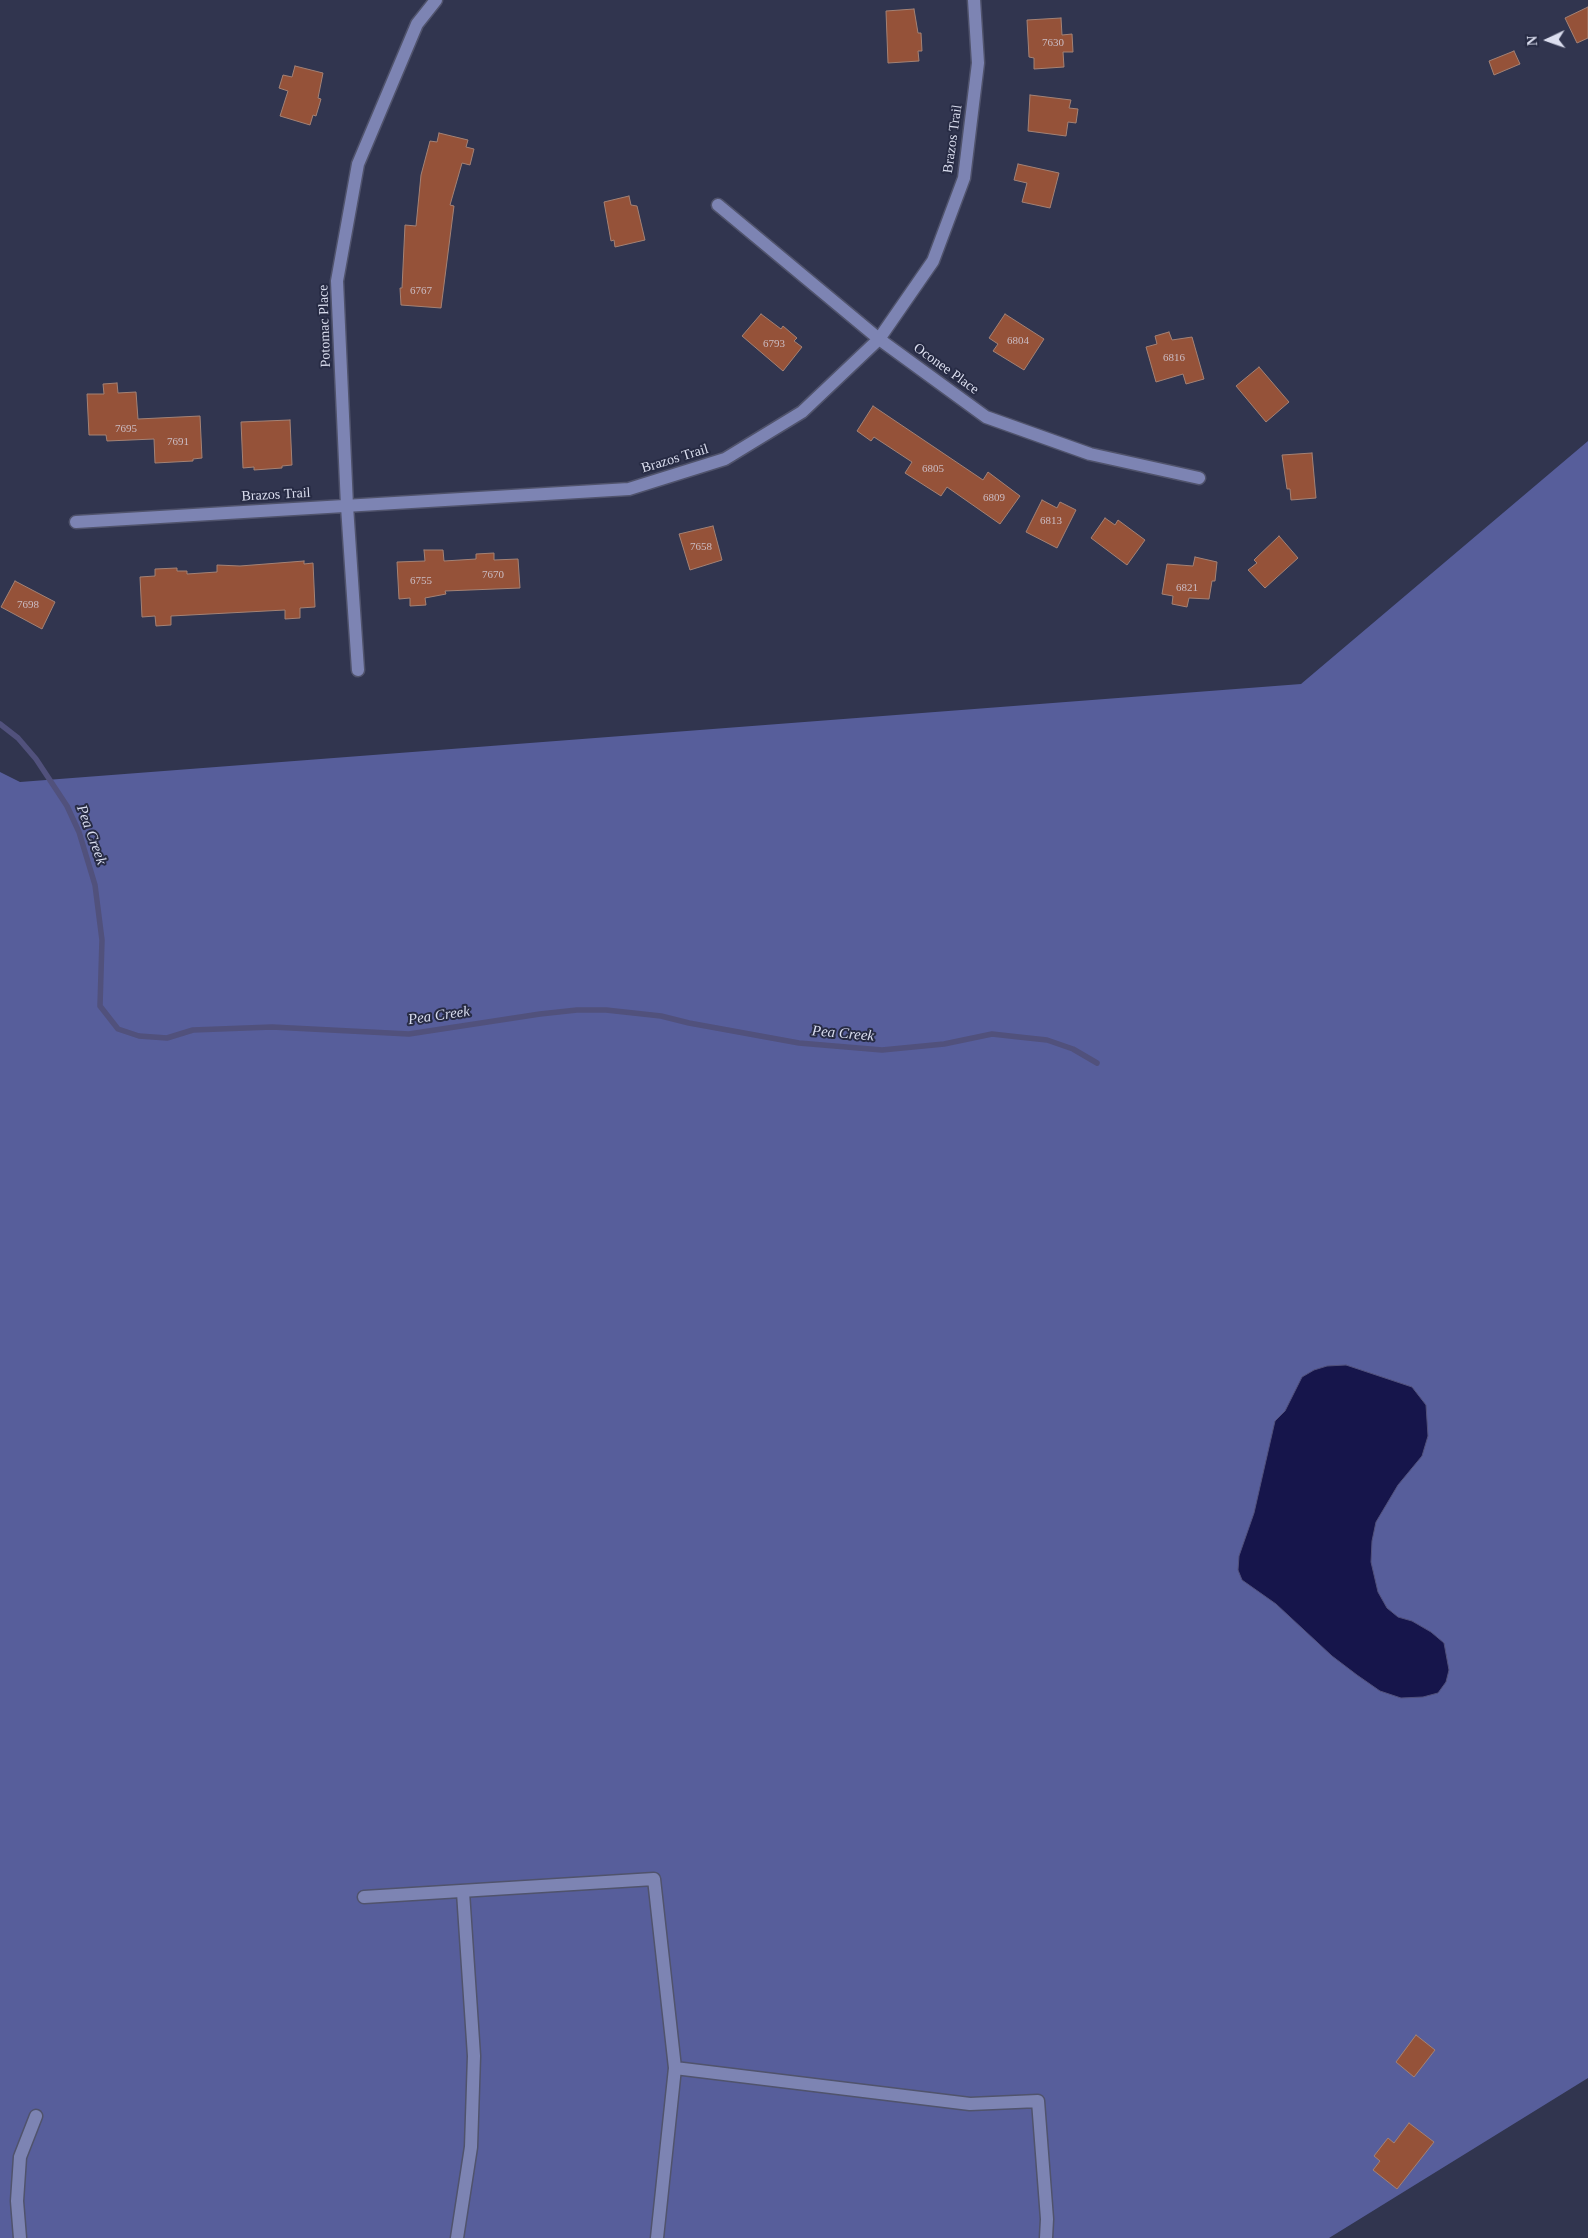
<!DOCTYPE html>
<style>
body{margin:0}
#map{position:relative;width:1588px;height:2238px;overflow:hidden;background:#31354f;font-family:"Times New Roman",serif}
canvas{display:block}
.north{position:absolute;left:1523px;top:15px;width:50px;height:50px;-webkit-text-stroke:4px #272b44;paint-order:stroke;rotate:267deg;font-size:14px;font-weight:700;line-height:20px;text-align:center;color:#dbdeef}
.north::after{content:'';display:block;margin:auto;width:18px;height:22px;background:#dbdeef;clip-path:polygon(50% 0,100% 100%,50% 72%,0 100%)}
</style>
<div id="map">
<canvas width="1588" height="2238"></canvas>
<div class="north">N</div>
</div>
<script>
const context = document.querySelector('canvas').getContext('2d');
context.lineJoin = 'round';
function paint(path, color) { context.fillStyle = color; context.fill(path, 'evenodd'); }
const toPath = rows => new Path2D(rows.map(r => 'M' + r).join(''));
function stroke(path, color, width, dash) { context.strokeStyle = color; context.lineWidth = width; context.lineCap = dash ? 'butt' : 'round'; context.setLineDash(dash || []); context.stroke(path); }
function drawText(font, color, halo, rows, align = 'center') {
  context.font = font + ' "Times New Roman",serif'; context.lineWidth = 4; context.setLineDash([]); context.textBaseline = 'middle'; context.strokeStyle = halo; context.fillStyle = color; for (const [text, x, y, turn = 0] of rows) {
    context.save(); context.translate(x, y); context.rotate((+turn || 0) * Math.PI / 180); context.textAlign = isNaN(turn) ? turn : align; if (halo) context.strokeText(text, 0, 0); context.fillText(text, 0, 0); context.restore();
  }
}
const forest = toPath([
 [1588,441,1588,2078,1329,2238,0,2238,0,772,20,782,1301,684]
]);
const water = toPath([
 [1346,1365,1412,1387,1426,1405,1428,1436,1422,1456,1398,1485,1376,1522,1372,1541,1371,1562,1378,1592,1387,1608,1398,1617,1412,1621,1431,1632,1444,1643,1449,1670,1446,1682,1438,1693,1423,1697,1401,1698,1380,1691,1357,1675,1332,1656,1276,1604,1242,1580,1238,1570,1239,1556,1254,1513,1275,1421,1285,1411,1302,1377,1314,1370,1327,1366,1346,1365]
]);
const stream = toPath([
 [0,724,18,738,36,759,67,806,79,832,95,885,102,940,100,1006,118,1029,139,1036,167,1038,193,1030,272,1027,409,1034,540,1014,577,1010,606,1010,661,1016,689,1023,799,1043,882,1050,944,1044,992,1034,1019,1037,1047,1040,1073,1049,1097,1063]
]);
const building = toPath([
 [1588,7,1588,38,1577,43,1565,18,1588,7],
 [914,9,918,33,921,33,922,51,918,51,919,61,888,63,886,11,914,9],
 [1061,18,1062,35,1072,34,1073,52,1063,52,1064,67,1034,69,1034,58,1029,57,1027,20,1061,18],
 [1514,51,1520,64,1494,75,1489,61,1514,51],
 [295,66,323,73,318,98,321,99,316,116,313,115,310,125,280,116,288,91,279,88,283,75,292,77,295,66],
 [1030,95,1071,100,1069,108,1078,109,1076,123,1068,122,1066,136,1028,131,1030,95],
 [439,133,468,140,466,147,474,149,470,165,462,163,450,205,454,206,441,308,401,305,400,288,402,288,405,225,416,226,421,175,430,141,437,142,439,133],
 [1018,164,1059,173,1050,208,1022,202,1027,183,1014,180,1018,164],
 [629,196,631,205,637,206,645,240,615,247,614,240,611,241,604,202,629,196],
 [761,314,781,329,783,326,797,338,794,341,802,347,783,371,742,336,761,314],
 [1005,314,1044,339,1024,370,993,351,998,344,989,338,1005,314],
 [1169,332,1172,340,1192,337,1204,379,1186,384,1183,374,1156,382,1146,347,1157,344,1155,336,1169,332],
 [1259,367,1289,402,1266,422,1236,386,1259,367],
 [117,383,118,393,136,392,138,419,200,416,202,458,193,459,193,461,155,463,154,439,107,441,106,435,89,435,87,394,104,394,103,384,117,383],
 [873,406,983,480,988,472,1020,496,1000,524,947,487,941,496,905,473,912,462,874,437,871,441,857,431,873,406],
 [290,420,292,465,282,466,282,468,254,470,254,467,243,468,241,422,290,420],
 [1312,453,1316,498,1291,500,1290,489,1287,489,1282,455,1312,453],
 [1042,500,1057,508,1060,502,1076,510,1057,548,1026,532,1042,500],
 [1105,518,1115,525,1118,520,1145,540,1127,565,1091,538,1105,518],
 [713,526,722,560,690,570,679,534,713,526],
 [1279,536,1298,558,1265,588,1248,570,1257,563,1254,560,1279,536],
 [424,550,443,550,444,561,476,559,476,554,494,553,494,560,518,559,520,588,445,591,446,594,425,598,426,605,410,606,410,598,399,599,397,562,425,561,424,550],
 [1195,557,1217,562,1215,581,1212,581,1209,599,1189,598,1187,607,1172,604,1173,596,1162,594,1167,564,1193,566,1195,557],
 [304,561,304,564,313,563,315,607,300,608,300,618,285,619,285,610,171,616,171,625,156,626,155,616,142,617,140,577,155,576,155,569,177,568,177,571,187,571,187,574,217,572,217,565,240,566,304,561],
 [15,581,55,602,42,629,1,607,15,581],
 [1416,2035,1435,2050,1414,2077,1396,2062,1416,2035],
 [1409,2123,1434,2142,1397,2189,1373,2170,1380,2161,1374,2156,1388,2138,1394,2143,1409,2123]
]);
const minor = toPath([
 [718,205,879,339,986,417,1090,454,1199,478],
 [76,522,629,489,725,459,802,412,879,339,933,261,964,178,978,63,974,0],
 [358,670,347,506,337,281,358,164,417,24,436,0],
 [364,1897,654,1879,675,2068,657,2238],
 [675,2068,970,2104,1038,2101,1047,2219,1046,2238],
 [20,2238,17,2201,20,2157,36,2116],
 [457,2238,471,2147,474,2056,463,1892]
]);
const numberNames = [
 ["7630",1053,43],
 ["6767",421,291],
 ["6804",1018,341],
 ["6793",774,344],
 ["6816",1174,358],
 ["7695",126,429],
 ["7691",178,442],
 ["6805",933,469],
 ["6809",994,498],
 ["6813",1051,521],
 ["7658",701,547],
 ["7670",493,575],
 ["6755",421,581],
 ["6821",1187,588],
 ["7698",28,605]
];
const streetNames = [
 ["Brazos Trail",953,139,-82],
 ["Potomac Place",325,326,-92],
 ["Oconee Place",946,369,36],
 ["Brazos Trail",675,459,-17],
 ["Brazos Trail",276,495,-3]
];
const waterNames = [
 ["Pea Creek",91,835,70],
 ["Pea Creek",439,1016,-8],
 ["Pea Creek",843,1034,5]
];
paint(forest, '#575e9b');
paint(water, '#16154b');
stroke(water, '#51517c', 1);
stroke(stream, '#51517c', 5.5);
paint(building, '#955239');
stroke(building, '#a48275', 1);
stroke(minor, '#50536c', 15);
stroke(minor, '#7d84b3', 12);
drawText('11px', '#cabbc2', null, numberNames);
drawText('14px', '#dbdeef', '#272b44', streetNames);
drawText('italic 15px', '#d9ddef', '#272b44', waterNames);
</script>
